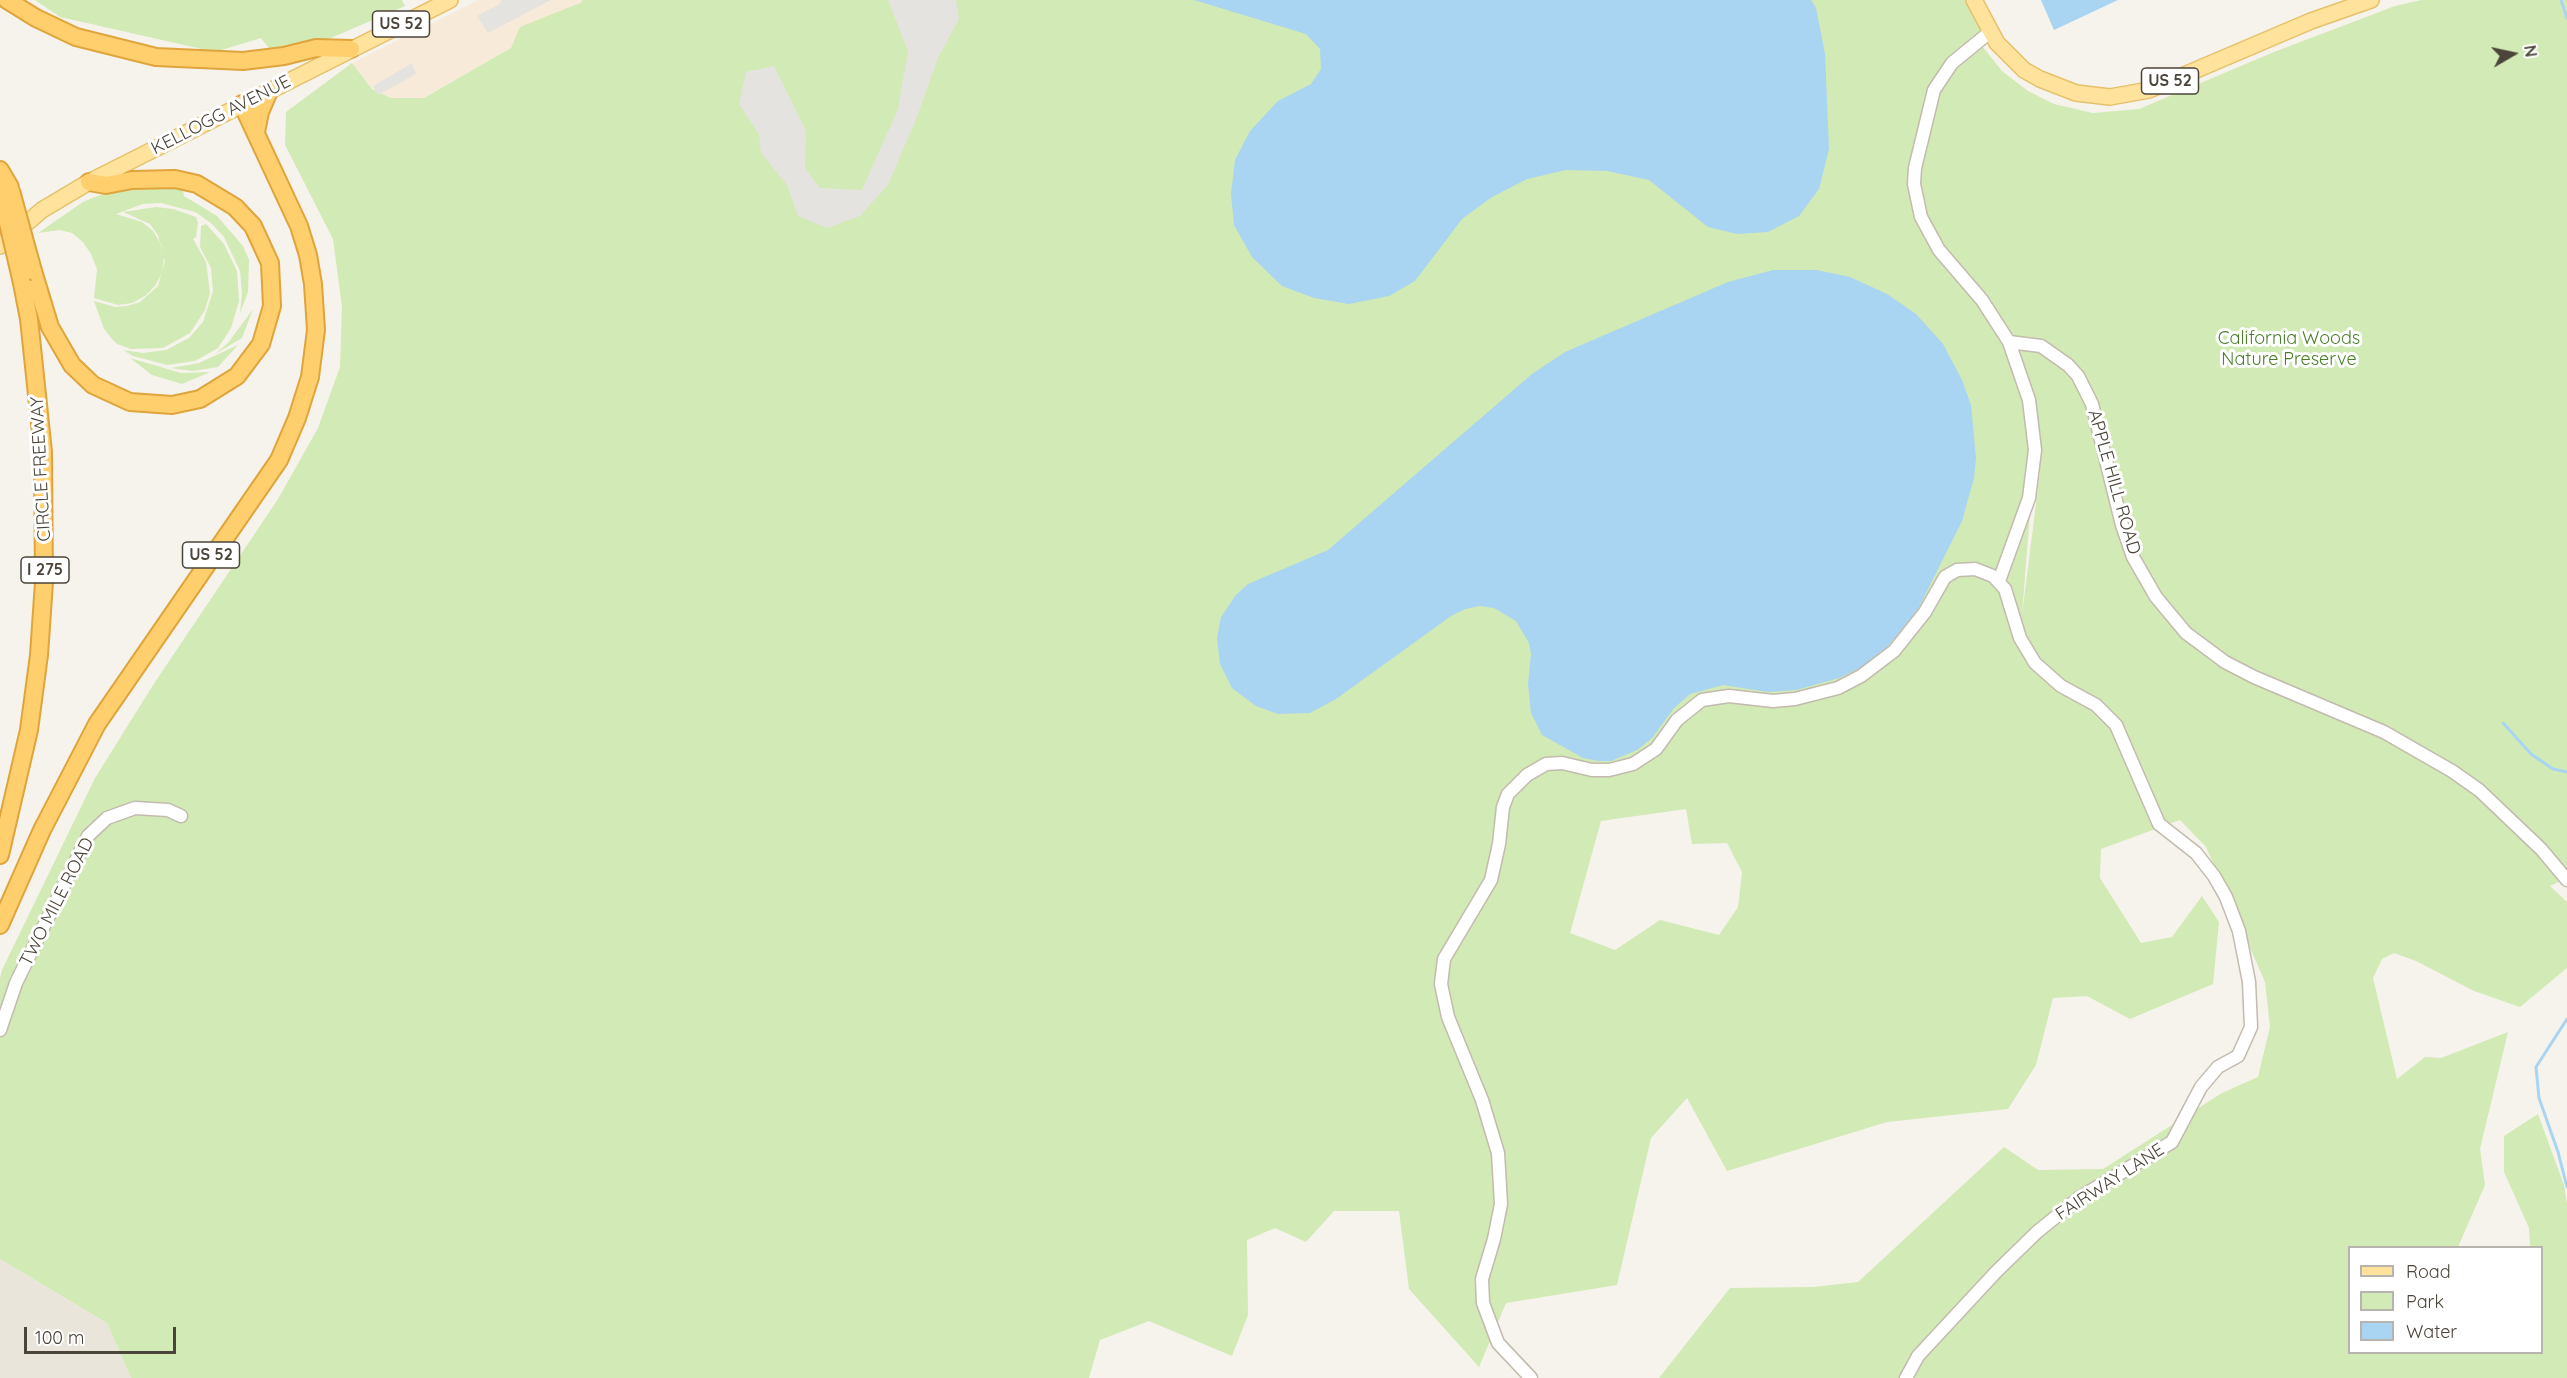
<!DOCTYPE html>
<style>
body{margin:0}
#map{position:relative;width:2567px;height:1378px;overflow:hidden;background:#f6f3ec;font-family:Quicksand,sans-serif}
canvas{display:block}
.legend{position:absolute;left:2348px;top:1246px;width:195px;height:108px;box-sizing:border-box;background:#fff;border:2px solid #b7b4b0;margin:0;padding:8px 10px;list-style:none;font-size:18px;color:#4b4439}
.legend li{display:flex;align-items:center;gap:12px;height:30px}
.legend b{width:30px;border:2px solid #b7b4b0}
.north{position:absolute;left:2483px;top:24px;width:60px;height:60px;-webkit-text-stroke:4px #fff;paint-order:stroke;rotate:81deg;font-size:16px;font-weight:700;line-height:24px;text-align:center;color:#4b4439}
.north::after{content:'';display:block;margin:auto;width:21px;height:27px;background:#4b4439;clip-path:polygon(50% 0,100% 100%,50% 72%,0 100%)}
.scale{position:absolute;left:24px;top:1327px;width:152px;height:27px;box-sizing:border-box;border:3px solid #4b4439;border-top:0;padding-left:8px;font-size:18px;line-height:21px;white-space:nowrap;color:#4b4439;-webkit-text-stroke:4px #fff;paint-order:stroke}
</style>
<div id="map">
<canvas width="2567" height="1378"></canvas>
<ul class="legend">
<li><b style="height:8px;background:#ffe39c"></b>Road</li>
<li><b style="height:16px;background:#d2eab5"></b>Park</li>
<li><b style="height:16px;background:#a9d4f2"></b>Water</li>
</ul>
<div class="north">N</div>
<div class="scale">100 m</div>
</div>
<script>
const context = document.querySelector('canvas').getContext('2d');
context.lineJoin = 'round';
function paint(path, color) { context.fillStyle = color; context.fill(path, 'evenodd'); }
const toPath = rows => new Path2D(rows.map(r => 'M' + r).join(''));
function stroke(path, color, width, dash) { context.strokeStyle = color; context.lineWidth = width; context.lineCap = dash ? 'butt' : 'round'; context.setLineDash(dash || []); context.stroke(path); }
function drawText(font, color, halo, rows, align = 'center') {
  context.font = font + ' Quicksand,sans-serif'; context.lineWidth = 6; context.setLineDash([]); context.textBaseline = 'middle'; context.strokeStyle = halo; context.fillStyle = color; for (const [text, x, y, turn = 0] of rows) {
    context.save(); context.translate(x, y); context.rotate((+turn || 0) * Math.PI / 180); context.textAlign = isNaN(turn) ? turn : align; if (halo) context.strokeText(text, 0, 0); context.fillText(text, 0, 0); context.restore();
  }
}
const residential = toPath([
 [0,1259,107,1323,131,1378,0,1378]
]);
const commercial = toPath([
 [479,0,583,0,511,48,424,98,391,98,372,88,352,63]
]);
const green = toPath([
 [35,0,402,0,405,6,317,44,273,53,261,38,215,52,60,17],
 [583,0,1974,0,1990,32,1978,41,2002,71,2028,91,2054,104,2093,113,2139,109,2274,52,2395,6,2421,0,2567,0,2567,878,2550,886,2567,902,2567,968,2520,1007,2474,991,2416,961,2394,953,2382,959,2373,978,2397,1079,2425,1057,2441,1058,2508,1032,2480,1149,2485,1185,2458,1247,2350,1248,2350,1352,2542,1352,2542,1248,2530,1247,2529,1228,2504,1172,2504,1136,2538,1114,2564,1185,2567,1203,2567,1378,1659,1378,1730,1288,1813,1287,1858,1282,2004,1147,2038,1170,2103,1169,2222,1093,2258,1077,2270,1027,2265,982,2206,847,2180,820,2101,849,2100,878,2141,943,2172,937,2202,896,2219,922,2213,984,2130,1019,2087,996,2053,998,2036,1065,2008,1109,1887,1122,1727,1171,1687,1098,1651,1138,1617,1285,1506,1303,1479,1367,1409,1289,1399,1211,1334,1211,1306,1242,1275,1228,1247,1240,1248,1315,1232,1356,1149,1321,1100,1340,1089,1378,131,1378,107,1323,0,1259,0,978,2,970,95,778,153,685,278,499,318,428,340,367,342,307,333,239,285,145,286,112,352,63,372,89,391,98,424,98,511,48,520,27,580,3],
 [2034,460,2040,472,2022,615,2034,461],
 [1686,809,1692,844,1727,843,1742,872,1738,907,1719,935,1660,920,1615,950,1570,933,1601,821],
 [139,184,182,186,184,196,217,216,243,246,249,260,248,292,234,329,240,313,242,293,240,271,224,237,211,223,195,212,161,203,143,204,116,214,142,222,153,231,161,244,164,258,162,273,155,286,145,296,132,303,118,305,94,298,97,269,91,254,83,242,72,233,60,230,38,233,83,202,110,191],
 [156,207,173,209,196,217,198,223,196,237,193,239,206,262,210,293,205,310,190,333,163,348,131,349,117,344,112,339,104,329,94,301,115,307,127,306,140,302,158,286,165,261,158,235,150,224,123,212],
 [206,224,224,244,237,271,239,301,231,328,218,348,195,361,167,365,133,356,123,350,143,353,166,350,189,338,203,322,213,291,211,268,200,247,201,226],
 [253,309,242,338,215,354,228,343],
 [238,345,218,367,192,371,171,368,199,363],
 [130,358,181,373,210,372,182,384,152,375]
]);
const parking = toPath([
 [501,0,551,0,488,33,477,16,500,4],
 [888,0,956,0,959,19,938,58,917,117,888,185,860,216,827,228,798,216,787,185,761,153,759,134,739,104,746,72,774,66,806,131,805,168,820,188,862,190,898,109,908,51],
 [412,63,416,74,378,95,373,86]
]);
const water = toPath([
 [1194,0,1811,0,1816,8,1825,54,1829,149,1819,189,1799,216,1768,232,1737,234,1708,227,1649,180,1607,171,1566,170,1527,179,1492,197,1462,219,1415,281,1389,296,1349,304,1314,298,1282,286,1252,257,1234,225,1231,194,1235,160,1250,131,1278,101,1311,84,1321,69,1320,49,1306,34],
 [2041,0,2118,0,2054,30],
 [1773,270,1817,270,1850,277,1887,294,1916,314,1943,344,1962,380,1971,405,1976,458,1974,478,1962,521,1917,611,1883,652,1864,666,1839,678,1796,690,1768,692,1723,685,1690,694,1674,708,1652,738,1637,750,1611,761,1598,761,1583,758,1542,735,1531,713,1528,684,1531,654,1529,643,1516,621,1494,608,1480,606,1465,609,1451,616,1336,699,1310,713,1278,714,1256,706,1232,688,1220,664,1217,638,1221,617,1236,595,1248,584,1328,550,1532,374,1565,352,1728,282]
]);
const stream = toPath([
 [2561,0,2567,18],
 [2503,723,2531,754,2553,769,2567,772],
 [2567,1019,2536,1067,2539,1098,2558,1152,2567,1187]
]);
const minor = toPath([
 [1990,32,1952,63,1934,90,1915,168,1914,184,1921,217,1939,250,1982,300,2009,342,2041,346,2068,365,2078,376,2092,404,2122,525,2133,557,2156,597,2186,633,2225,662,2254,677,2384,732,2452,771,2479,790,2541,849,2567,880],
 [1999,581,2029,498,2035,450,2029,400,2009,342],
 [0,1030,16,983,88,836,107,818,135,808,168,810,181,816],
 [1531,1378,1498,1343,1483,1303,1482,1279,1494,1239,1501,1204,1498,1153,1482,1100,1448,1017,1441,984,1444,959,1491,880,1499,844,1503,807,1508,794,1527,775,1546,764,1562,763,1592,770,1609,770,1633,764,1656,749,1677,720,1702,700,1729,696,1773,701,1795,699,1838,688,1861,676,1894,651,1925,612,1945,577,1957,570,1975,569,1993,576,2005,589,2020,638,2035,663,2061,686,2096,705,2116,725,2159,824,2196,853,2214,876,2226,897,2239,931,2249,982,2251,1027,2238,1056,2218,1067,2201,1087,2172,1142,2079,1198,2037,1232,1996,1272,1918,1356,1906,1378]
]);
const major = toPath([
 [1974,0,1997,43,2024,70,2040,79,2076,93,2110,97,2149,90,2311,21,2371,0],
 [0,246,42,210,89,182,450,0]
]);
const highway = toPath([
 [7,0,36,18,76,37,156,57,243,61,284,56,316,48,351,49],
 [256,132,260,112,269,91],
 [0,170,10,187],
 [33,271,50,327,72,365,93,385,130,402,172,405,200,399,237,376,261,344,272,306,270,263,253,226,235,207,197,184,175,179,132,180,106,185,89,182],
 [0,855,29,730,39,655,44,582,43,452,29,319,22,283],
 [0,925,42,830,97,724,279,460,297,418,310,377,316,330,313,284,308,255,299,226,242,104]
]);
const highwayBridge = toPath([
 [11,191,33,271],
 [1,193,22,283]
]);
const shields = [
 [401,24,57],
 [2170,81,57],
 [211,555,57],
 [45,570,48]
];
const shieldNames = [
 ["US 52",401,24],
 ["US 52",2170,81],
 ["US 52",211,555],
 ["I 275",45,570]
];
const streetNames = [
 ["KELLOGG AVENUE",221,115,-27],
 ["CIRCLE FREEWAY",41,469,-93],
 ["APPLE HILL ROAD",2114,482,74],
 ["TWO MILE ROAD",57,902,-63],
 ["FAIRWAY LANE",2110,1182,-33]
];
const parkNames = [
 ["California Woods",2289,339],
 ["Nature Preserve",2289,360]
];
paint(residential, '#eae5da');
paint(commercial, '#f7ead8');
paint(green, '#d2eab5');
paint(parking, '#e5e3e0');
paint(water, '#a9d4f2');
stroke(stream, '#a9d4f2', 3);
stroke(minor, '#c2bbae', 15);
stroke(major, '#e6c16a', 18);
stroke(highway, '#e0a43c', 20);
stroke(minor, '#fff', 12);
stroke(major, '#ffe39c', 15);
stroke(highway, '#ffcf6e', 16);
stroke(highwayBridge, '#e0a43c', 20, []);
stroke(highwayBridge, '#ffcf6e', 16);
for (const [x, y, w] of shields) { const box = new Path2D(); box.roundRect(x - w / 2, y - 13, w, 26, 4.5); context.fillStyle = '#fff'; context.fill(box); stroke(box, '#4b4439', 1.5); }
drawText('bold 16px', '#4b4439', null, shieldNames);
drawText('18px', '#4b4439', '#fff', streetNames);
drawText('18px', '#4a7f2a', '#fff', parkNames);
</script>
